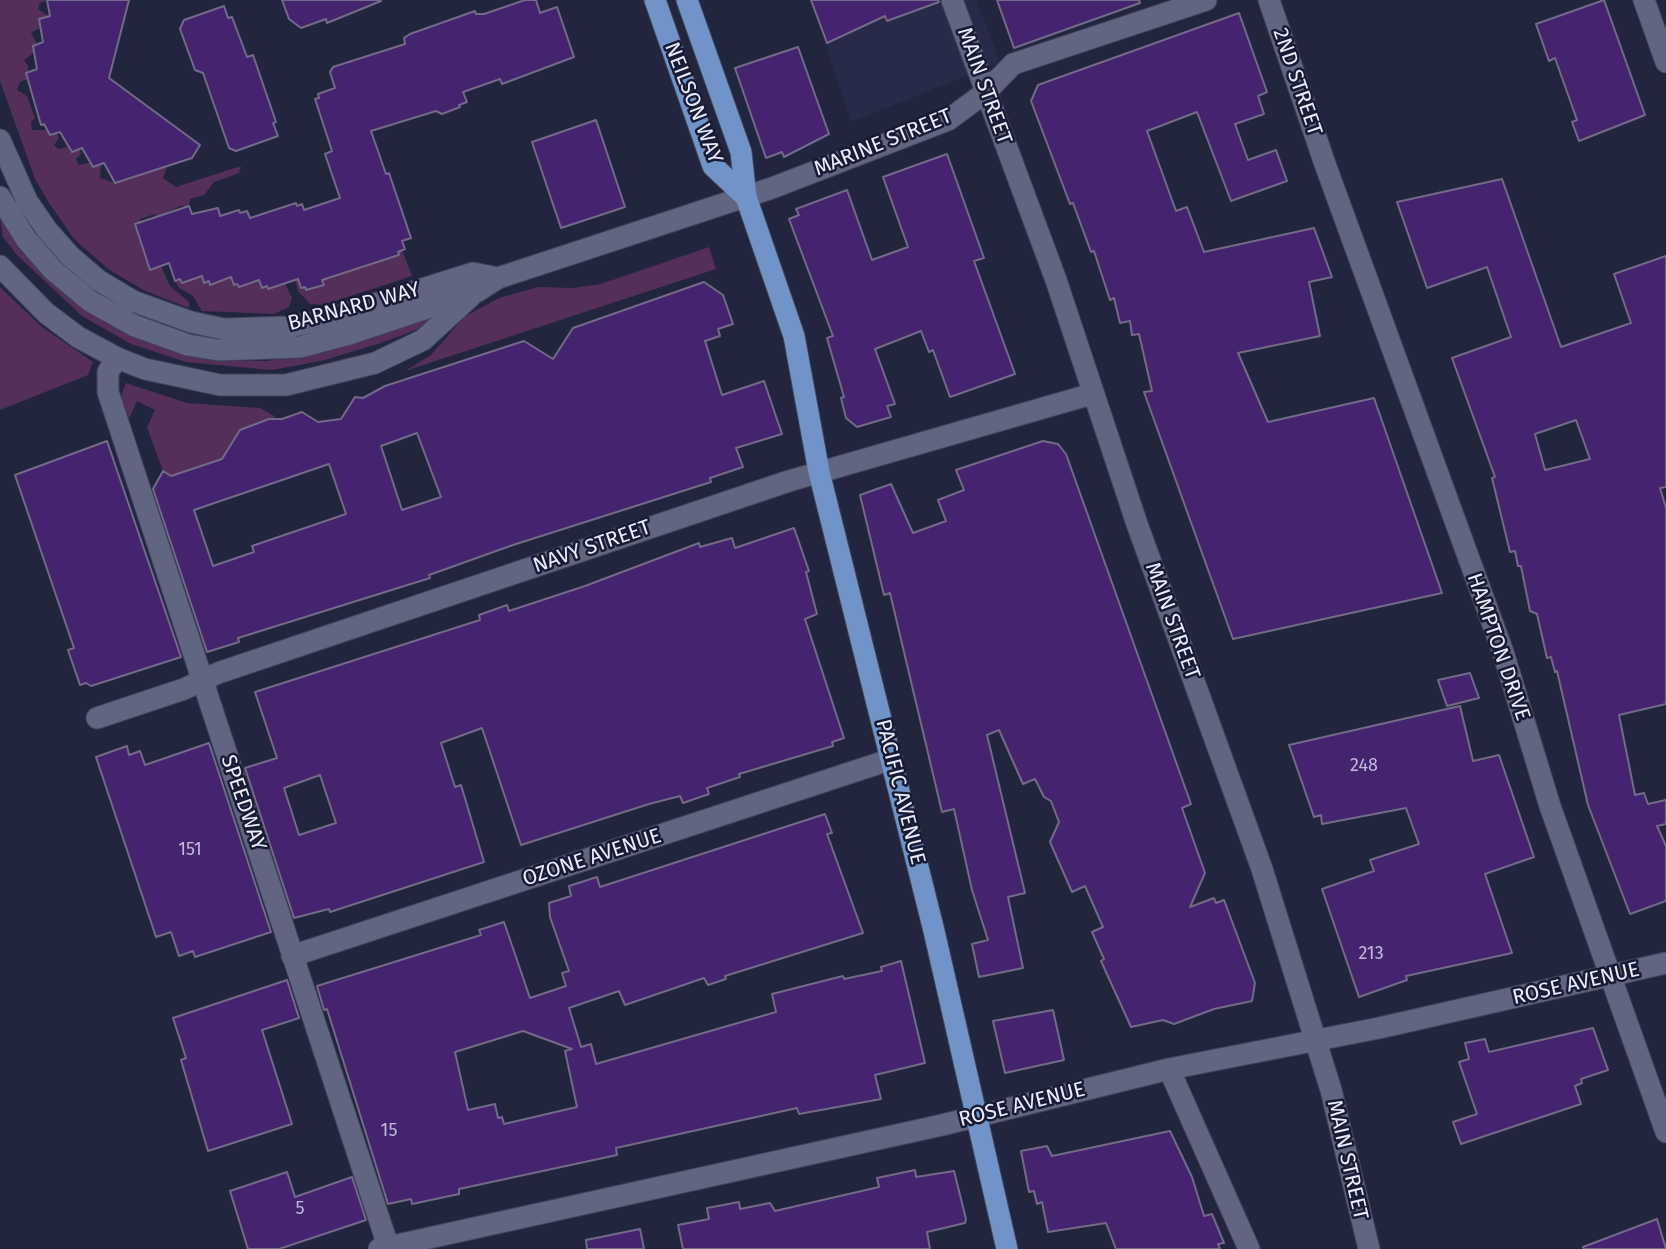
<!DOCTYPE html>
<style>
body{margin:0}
canvas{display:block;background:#21253d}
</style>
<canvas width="1666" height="1249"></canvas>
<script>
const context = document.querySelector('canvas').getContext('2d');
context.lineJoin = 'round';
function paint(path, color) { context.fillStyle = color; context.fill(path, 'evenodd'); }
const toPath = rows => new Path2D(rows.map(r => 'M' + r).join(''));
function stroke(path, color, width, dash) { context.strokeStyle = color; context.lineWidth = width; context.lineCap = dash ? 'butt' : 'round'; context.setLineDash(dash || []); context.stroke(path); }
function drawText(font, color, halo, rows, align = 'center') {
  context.font = font + ' "Fira Sans",sans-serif'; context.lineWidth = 5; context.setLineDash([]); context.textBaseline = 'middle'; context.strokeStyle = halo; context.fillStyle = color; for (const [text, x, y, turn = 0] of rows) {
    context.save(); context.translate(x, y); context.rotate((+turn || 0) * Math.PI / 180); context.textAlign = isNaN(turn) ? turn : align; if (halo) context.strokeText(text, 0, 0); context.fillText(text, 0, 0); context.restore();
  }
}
const built = toPath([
 [812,0,976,0,1000,62,851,122]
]);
const green = toPath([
 [0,0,47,0,40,3,38,9,48,16,40,19,42,27,31,33,37,44,33,46,35,52,24,60,28,66,28,79,20,82,17,90,27,96,35,118,31,122,32,130,48,130,50,135,57,133,59,138,54,145,58,149,68,147,70,152,79,149,81,154,76,159,79,165,91,162,94,167,101,164,100,178,115,183,167,167,163,178,176,187,241,166,239,173,214,182,204,195,190,199,189,206,184,208,183,205,156,217,155,214,140,219,140,223,135,224,150,269,161,266,170,286,189,302,189,308,145,291,108,269,74,239,49,203,35,179,0,81],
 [0,218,17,242,61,288,227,360,266,361,305,355,431,315,435,317,421,328,381,343,321,361,272,370,186,362,131,344,82,316,17,255,3,237],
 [709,247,716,269,405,371,431,355,464,317,499,298,538,287,573,288,601,284],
 [402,250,412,276,323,305,310,304,298,291,294,277,297,275,301,288,305,287,306,290,324,285,322,280,375,263,374,259,381,257,383,261,399,256,398,252],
 [200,272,204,283,209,281,211,285,227,279,230,275,234,285,239,287,259,280,262,288,267,286,268,289,285,283,292,298,289,307,274,314,202,311,193,296,179,288,175,281,180,279,182,283],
 [0,287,42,327,93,362,88,375,0,410],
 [126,383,187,403,260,408,276,417,240,430,222,459,171,476,163,471,147,427,155,410,137,401,129,419,121,396]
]);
const building = toPath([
 [47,0,129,0,109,78,200,145,192,158,115,183,104,163,93,167,82,148,72,152,60,132,50,135,44,124,41,125,26,73,37,69,33,46,43,42,39,19,50,16,47,0],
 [282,0,381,0,381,1,327,23,326,19,301,28,289,19,282,0],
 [525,0,536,0,540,13,557,7,574,57,502,84,500,79,463,92,467,102,459,105,460,107,442,114,436,111,371,131,386,174,389,173,411,238,402,241,405,249,398,252,399,255,322,280,324,285,306,290,305,287,301,288,298,279,268,289,267,286,262,288,259,280,239,287,237,284,234,285,231,277,210,285,209,281,204,283,202,276,182,283,180,279,175,281,169,263,150,270,135,224,189,206,192,214,218,208,220,216,239,210,240,213,247,211,250,218,296,203,297,206,302,204,304,210,340,198,325,154,332,151,315,99,319,98,318,94,335,88,330,72,333,67,405,44,404,38,410,34,475,11,476,14,484,14,525,0],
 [811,0,938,0,939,2,887,21,885,16,827,43,811,0],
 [997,0,1139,0,1140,3,1014,48,997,0],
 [1604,0,1645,115,1579,141,1572,122,1577,120,1555,58,1549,61,1536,24,1604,0],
 [224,6,228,18,232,17,247,57,253,55,276,122,273,123,278,136,236,151,229,148,203,73,195,70,180,29,184,20,224,6],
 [1239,13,1267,92,1258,96,1264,114,1235,124,1248,160,1276,150,1287,181,1231,201,1197,112,1147,131,1176,211,1187,207,1204,252,1314,228,1332,277,1309,282,1320,336,1238,353,1268,422,1374,398,1442,593,1233,639,1144,392,1152,391,1139,334,1132,335,1130,321,1120,323,1114,298,1110,300,1094,251,1091,252,1073,203,1070,204,1031,101,1038,85,1239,13],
 [798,47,829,134,784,157,782,152,766,158,735,68,798,47],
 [596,120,625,207,561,228,532,142,596,120],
 [947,154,984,258,974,261,1015,374,950,397,933,350,929,352,921,331,875,349,895,404,887,406,891,417,857,427,846,418,841,398,844,397,827,338,833,336,789,219,799,215,796,209,847,190,872,260,908,247,883,177,947,154],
 [1502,179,1561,347,1631,323,1614,274,1666,256,1666,487,1660,488,1666,508,1666,704,1619,715,1635,795,1644,793,1648,804,1666,800,1666,824,1657,826,1666,846,1666,901,1630,914,1588,805,1557,671,1555,672,1551,657,1547,658,1537,614,1530,611,1521,566,1518,566,1515,551,1510,552,1492,478,1495,477,1452,358,1511,337,1487,267,1427,288,1397,202,1502,179],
 [1576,420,1590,459,1545,470,1535,434,1576,420],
 [704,282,723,295,733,324,718,329,720,336,705,341,722,395,764,381,782,434,736,448,743,467,710,478,711,482,513,545,429,575,430,578,238,638,239,642,207,652,153,489,163,471,171,476,222,459,240,430,269,419,282,419,302,412,318,422,341,419,355,397,363,398,385,386,524,341,553,359,573,328,704,282],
 [417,433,441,497,402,510,381,446,417,433],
 [329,464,346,514,252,546,254,552,213,566,194,510,329,464],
 [107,441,181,657,91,686,86,683,80,685,68,650,74,648,15,475,107,441],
 [1043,441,1058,444,1066,454,1191,804,1182,808,1205,873,1190,907,1214,898,1216,903,1224,900,1255,983,1252,1001,1214,1009,1174,1024,1163,1020,1131,1027,1101,961,1104,959,1092,932,1103,927,1085,886,1072,892,1050,842,1059,822,1051,801,1044,797,1035,779,1023,784,999,730,987,735,1025,893,1008,897,1023,968,979,977,972,944,988,940,972,890,954,809,942,812,890,593,884,595,860,495,891,484,913,533,946,521,938,500,964,490,956,470,1043,441],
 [794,528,809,571,806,572,817,614,805,619,844,738,832,742,833,746,739,774,740,777,707,788,709,794,683,803,680,796,649,804,521,845,482,728,441,743,455,787,461,785,484,862,330,912,329,909,294,918,245,768,277,758,255,692,480,620,479,615,507,605,509,611,585,586,699,543,700,547,732,538,735,548,794,528],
 [320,775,336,823,299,835,284,788,320,775],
 [1470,673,1479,698,1447,706,1438,680,1470,673],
 [1460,706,1473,761,1499,755,1534,857,1485,874,1512,953,1406,976,1407,980,1359,997,1322,889,1374,871,1370,860,1419,844,1406,808,1322,824,1321,815,1314,817,1289,745,1460,706],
 [209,743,271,932,195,957,193,951,179,956,171,932,156,937,96,757,127,746,129,755,140,751,145,765,209,743],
 [825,814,832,833,827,834,863,933,725,976,726,979,708,985,704,978,625,1005,619,991,569,1008,581,1047,591,1044,596,1064,776,1012,772,994,843,976,844,979,882,971,881,967,901,961,925,1063,875,1075,881,1099,799,1114,797,1108,616,1148,617,1155,459,1189,459,1194,412,1204,411,1199,388,1204,327,1009,324,1010,317,986,481,935,479,930,504,922,530,998,566,986,562,973,569,971,550,917,549,903,571,896,569,886,597,877,600,887,825,814],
 [523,1031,572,1049,565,1051,577,1107,504,1124,502,1117,498,1118,495,1104,468,1110,455,1052,523,1031],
 [287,980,299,1018,262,1030,292,1124,208,1151,181,1060,186,1058,173,1018,287,980],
 [1053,1010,1064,1060,1005,1073,993,1021,1053,1010],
 [1593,1028,1608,1070,1581,1079,1582,1083,1575,1086,1581,1104,1461,1144,1453,1122,1477,1114,1459,1062,1469,1059,1465,1043,1485,1039,1489,1052,1593,1028],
 [1170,1131,1192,1177,1204,1216,1212,1214,1224,1243,1218,1244,1220,1249,1116,1249,1106,1223,1048,1232,1042,1202,1037,1204,1034,1191,1029,1192,1021,1151,1047,1146,1052,1156,1170,1131],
 [915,1170,916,1177,954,1171,966,1219,965,1223,927,1232,930,1249,683,1249,678,1225,709,1219,707,1208,739,1202,740,1209,770,1203,775,1211,879,1187,877,1178,915,1170],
 [287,1172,295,1197,352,1177,366,1220,279,1249,248,1249,230,1191,287,1172],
 [1657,1219,1666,1249,1584,1249,1583,1247,1657,1219],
 [640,1229,644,1249,587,1249,586,1240,640,1229]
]);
const minor = toPath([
 [952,0,1056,280,1137,524,1262,869,1331,1090,1369,1249],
 [1269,0,1325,164,1503,652,1550,806,1666,1132],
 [1644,0,1666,62],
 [0,140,27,201,47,230,70,256,98,280,133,301,191,322,224,329,289,327,327,319,473,273,498,278],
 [0,197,26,239,53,270,90,301,135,326,188,345,218,350,300,347,349,334,478,291,498,278,772,188,948,120,986,92,1013,64,1206,0],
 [0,266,46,313,78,337,117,358,145,369,220,385,286,385,375,363,423,340,471,296],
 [117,358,108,372,108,392,389,1249],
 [97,718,184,689,218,673,789,481,1092,394],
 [292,956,892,759],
 [1169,1069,1249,1249],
 [379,1249,942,1125,1169,1069,1379,1028,1666,963]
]);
const major = toPath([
 [655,0,713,166,746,197],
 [687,0,741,152,746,197,794,336,819,472,934,931,1007,1249]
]);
const numberNames = [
 ["248",1364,766],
 ["151",190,850],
 ["213",1371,954],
 ["15",389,1131],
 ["5",300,1209]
];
const streetNames = [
 ["2ND STREET",1297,82,71],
 ["MAIN STREET",984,86,70],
 ["NEILSON WAY",693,103,69],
 ["MARINE STREET",883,143,-22],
 ["BARNARD WAY",354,307,-15],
 ["NAVY STREET",592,547,-19],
 ["MAIN STREET",1172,621,70],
 ["HAMPTON DRIVE",1498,647,71],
 ["PACIFIC AVENUE",900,792,76],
 ["SPEEDWAY",243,803,71],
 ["OZONE AVENUE",592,858,-18],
 ["ROSE AVENUE",1576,984,-13],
 ["ROSE AVENUE",1022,1105,-14],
 ["MAIN STREET",1347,1160,77]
];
paint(built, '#272b4a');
paint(green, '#532f59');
paint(building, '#44236f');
stroke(building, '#736a87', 2);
stroke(minor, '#414358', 23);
stroke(major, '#414358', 23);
stroke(minor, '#606582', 21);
stroke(major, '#7093c8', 21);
drawText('18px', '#c0bada', null, numberNames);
drawText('21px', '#eaedfe', '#181b33', streetNames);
</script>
